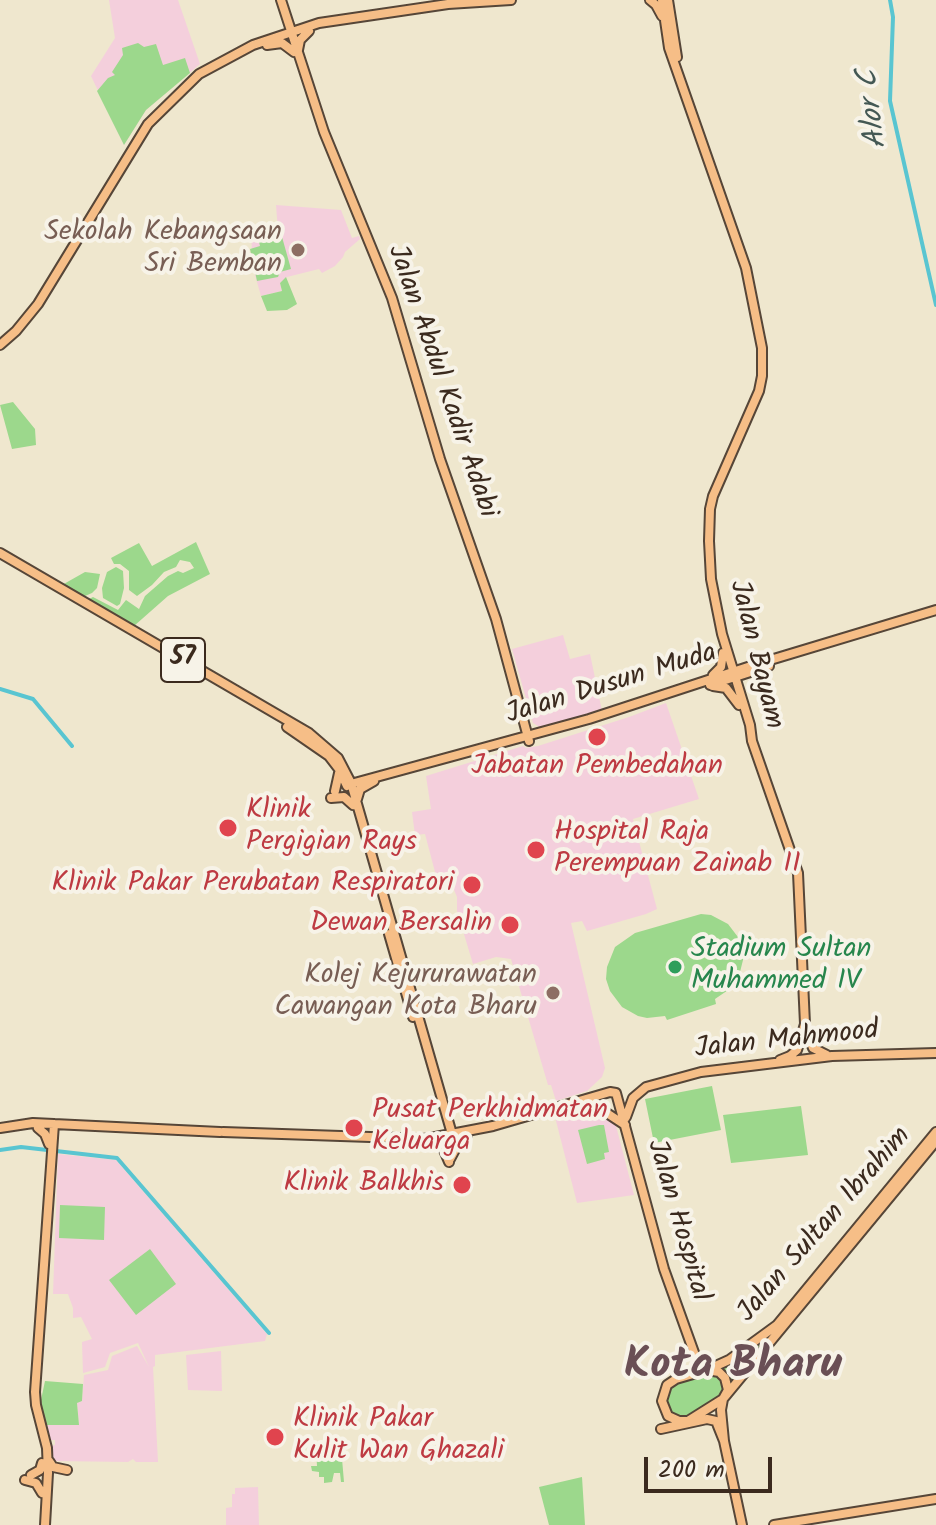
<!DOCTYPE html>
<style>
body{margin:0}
#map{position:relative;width:936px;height:1525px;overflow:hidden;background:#efe7ce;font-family:Kalam,sans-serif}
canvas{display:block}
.scale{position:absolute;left:644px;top:1457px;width:128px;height:36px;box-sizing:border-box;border:4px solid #3b2a1e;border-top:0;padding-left:10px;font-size:24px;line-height:28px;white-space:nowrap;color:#3b2a1e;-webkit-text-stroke:6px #f7f3e8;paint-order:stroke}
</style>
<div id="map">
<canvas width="936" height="1525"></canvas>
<div class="scale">200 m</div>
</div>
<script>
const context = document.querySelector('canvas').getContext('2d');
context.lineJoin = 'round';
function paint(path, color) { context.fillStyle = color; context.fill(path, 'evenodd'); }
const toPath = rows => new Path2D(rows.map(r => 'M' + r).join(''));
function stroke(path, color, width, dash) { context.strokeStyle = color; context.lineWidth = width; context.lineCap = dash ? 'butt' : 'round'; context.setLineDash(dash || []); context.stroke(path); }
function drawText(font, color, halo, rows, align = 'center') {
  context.font = font + ' Kalam,sans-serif'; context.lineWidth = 8; context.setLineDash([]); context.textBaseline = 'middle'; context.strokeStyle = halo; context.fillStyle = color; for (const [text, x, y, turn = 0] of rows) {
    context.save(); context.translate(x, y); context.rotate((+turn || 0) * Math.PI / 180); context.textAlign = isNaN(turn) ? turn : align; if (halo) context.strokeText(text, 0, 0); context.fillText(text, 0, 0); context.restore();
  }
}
const built = toPath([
 [109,0,178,0,200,64,146,110,124,145,91,76,115,38],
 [276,205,341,210,352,238,359,236,360,239,345,252,343,257,335,266,322,273,319,269,287,277,280,283,282,291,261,296,253,268,251,234,278,231],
 [563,635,570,659,590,654,602,711,541,728,533,723,512,649],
 [666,703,699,799,633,819,657,909,646,914,587,931,582,921,571,923,605,1068,602,1077,587,1091,556,1101,551,1085,548,1085,511,959,496,957,473,964,457,911,457,897,452,885,439,887,425,834,415,835,412,812,431,809,426,776,523,746,526,748,538,746,629,717],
 [589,1107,615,1122,634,1195,577,1203,555,1117],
 [58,1154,116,1160,267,1334,265,1341,155,1355,155,1366,153,1367,158,1462,136,1462,133,1459,128,1462,53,1461,51,1446,55,1445,55,1440,49,1440,45,1425,79,1425,77,1403,82,1401,84,1375,108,1370,112,1356,137,1346,149,1367,138,1343,110,1353,105,1367,83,1373,82,1342,92,1339,81,1317,73,1318,73,1308,68,1294,53,1294],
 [221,1351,222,1391,188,1390,186,1355],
 [258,1487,259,1525,226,1525,226,1508,232,1507,232,1494,235,1494,235,1488]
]);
const green = toPath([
 [138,43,144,47,156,44,163,65,185,58,190,73,146,110,124,145,97,91,108,78,115,75,112,72,123,55,122,48],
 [282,237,291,269,280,272,278,277,257,281,250,249,260,246,258,238],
 [286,277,297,304,287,310,267,311,261,296,282,291,280,283],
 [13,402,35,429,36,445,12,449,0,405],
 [196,542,210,574,168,596,134,626,89,599,93,597,118,610,126,600,139,609,145,596,168,576,178,571,183,573,194,568,190,562,180,560,176,567,164,572,152,585,137,596,129,590,129,571,120,564,114,564,111,558,139,543,152,566],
 [116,567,123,571,124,588,120,604,117,606,103,598,102,588,107,572],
 [85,572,100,574,97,588,92,593,85,596,62,585],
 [701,914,711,915,728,924,741,941,744,956,737,984,715,999,716,1004,667,1020,665,1016,647,1018,638,1016,622,1007,610,991,606,979,607,967,615,947,635,933],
 [712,1086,721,1130,654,1143,645,1099],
 [801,1106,808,1155,731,1163,723,1115],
 [599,1125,604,1125,609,1152,604,1153,605,1159,587,1164,578,1130],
 [60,1205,105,1207,104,1240,59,1238],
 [150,1249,176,1284,136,1315,109,1280],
 [769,1336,771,1338,732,1384,727,1374,719,1369],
 [711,1374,722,1380,724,1391,722,1395,690,1417,683,1418,671,1414,667,1408,665,1395,668,1389,680,1382],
 [45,1381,83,1384,82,1401,77,1403,79,1425,45,1425,41,1400],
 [341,1447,344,1482,341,1482,340,1473,334,1473,332,1482,324,1483,324,1477,319,1477,319,1472,312,1471,311,1466,317,1466,316,1449],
 [582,1477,585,1525,549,1525,539,1487]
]);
const canal = toPath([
 [890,0,893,17,890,101,936,305],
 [0,689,33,699,72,746],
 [0,1150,21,1147,117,1158,269,1333]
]);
const major = toPath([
 [281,0,324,132,392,298,440,459,496,619,529,741],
 [650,0,656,5,662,16],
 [662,0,669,48,746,268,762,348,762,376,759,391,713,496,710,509,709,541,711,579,722,634,750,725,752,741,798,873,805,1024,797,1050,790,1056,780,1060],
 [668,0,677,57],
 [267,45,282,43,294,52],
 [298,50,300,40,309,31],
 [0,345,16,331,38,304,148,124,199,74,253,45,319,23,448,4,511,0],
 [0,553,309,733,338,758,351,783,452,1134],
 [713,675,721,667,723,653],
 [710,685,769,666],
 [713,686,726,688,739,705],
 [287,727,329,756,339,769,347,786],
 [347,785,589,719,757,664,936,610],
 [335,791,339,773],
 [331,798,344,797,353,805],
 [357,799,360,789,374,781],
 [389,934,413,1017],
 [805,1027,813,1048,827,1055],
 [590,1102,625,1125],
 [626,1117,633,1098,646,1087,701,1072,832,1056,936,1053],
 [0,1128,33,1123,220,1132],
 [38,1128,45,1134,49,1144],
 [223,1132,429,1139],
 [425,1139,493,1126,610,1092,616,1093,664,1269,696,1358,707,1370],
 [429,1139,443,1148,449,1162],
 [450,1159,458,1144,467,1136],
 [707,1370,719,1372,725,1378,728,1390,723,1399,688,1421,679,1421,668,1416,662,1401,667,1385,676,1379,707,1370,729,1360,777,1325,936,1132],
 [661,1429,707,1419,716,1421,724,1441,742,1525],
 [724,1441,721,1410,723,1399,936,1141],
 [49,1461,53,1467,67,1470],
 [31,1475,40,1470,42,1463],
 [25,1480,36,1483,42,1493],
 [45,1525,48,1473,47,1448,36,1405,35,1392,54,1124],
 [774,1525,936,1499]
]);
const markers = [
 [298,250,8,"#8d6e63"],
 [597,737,10,"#e0444e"],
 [228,828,10,"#e0444e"],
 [536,850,10,"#e0444e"],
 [472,885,10,"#e0444e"],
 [510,925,10,"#e0444e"],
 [675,967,8,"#2e9e5b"],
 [553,993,8,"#8d6e63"],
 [354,1128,10,"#e0444e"],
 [462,1185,10,"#e0444e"],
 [275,1437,10,"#e0444e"]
];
const shields = [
 [183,660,44]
];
const shieldNames = [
 ["57",183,660]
];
const educationNames = [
 ["Sekolah Kebangsaan",282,234],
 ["Sri Bemban",282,266],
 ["Kolej Kejururawatan",537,977],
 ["Cawangan Kota Bharu",537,1009]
];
const streetNames = [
 ["Jalan Abdul Kadir Adabi",440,382,71],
 ["Jalan Bayam",754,655,76],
 ["Jalan Dusun Muda",612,686,-17],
 ["Jalan Mahmood",787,1042,-6],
 ["Jalan Hospital",676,1221,74],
 ["Jalan Sultan Ibrahim",826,1226,-49]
];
const healthNames = [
 ["Jabatan Pembedahan",597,768,"center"],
 ["Klinik",246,812],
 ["Pergigian Rays",246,844],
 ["Hospital Raja",554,834],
 ["Perempuan Zainab II",554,866],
 ["Klinik Pakar Perubatan Respiratori",454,885,"right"],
 ["Dewan Bersalin",492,925,"right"],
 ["Pusat Perkhidmatan",372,1112],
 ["Keluarga",372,1144],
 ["Klinik Balkhis",444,1185,"right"],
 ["Klinik Pakar",293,1421],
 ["Kulit Wan Ghazali",293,1453]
];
const leisureNames = [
 ["Stadium Sultan",691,951],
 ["Muhammed IV",691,983]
];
const waterNames = [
 ["Alor C",875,109,-97]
];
const townNames = [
 ["Kota Bharu",733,1370]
];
paint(built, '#f4cfdc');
paint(green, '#9cd88c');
stroke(canal, '#59c5d1', 4);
stroke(major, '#564638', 12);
stroke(major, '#f6be87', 8);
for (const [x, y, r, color] of markers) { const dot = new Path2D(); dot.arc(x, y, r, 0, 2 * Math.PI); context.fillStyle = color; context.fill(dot); stroke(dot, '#f7f3e8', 3); }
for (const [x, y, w] of shields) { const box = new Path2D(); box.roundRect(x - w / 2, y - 22, w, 44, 6); context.fillStyle = '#f7f3e8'; context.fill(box); stroke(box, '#3b2a1e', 2); }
drawText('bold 26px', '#3b2a1e', null, shieldNames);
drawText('28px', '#785e54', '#f7f3e8', educationNames, 'right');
drawText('28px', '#3b2a1e', '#f7f3e8', streetNames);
drawText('28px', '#be3a42', '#f7f3e8', healthNames, 'left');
drawText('28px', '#27864d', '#f7f3e8', leisureNames, 'left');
drawText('italic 30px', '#445854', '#f7f3e8', waterNames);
drawText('bold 44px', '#6a4f55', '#f7f3e8', townNames);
</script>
